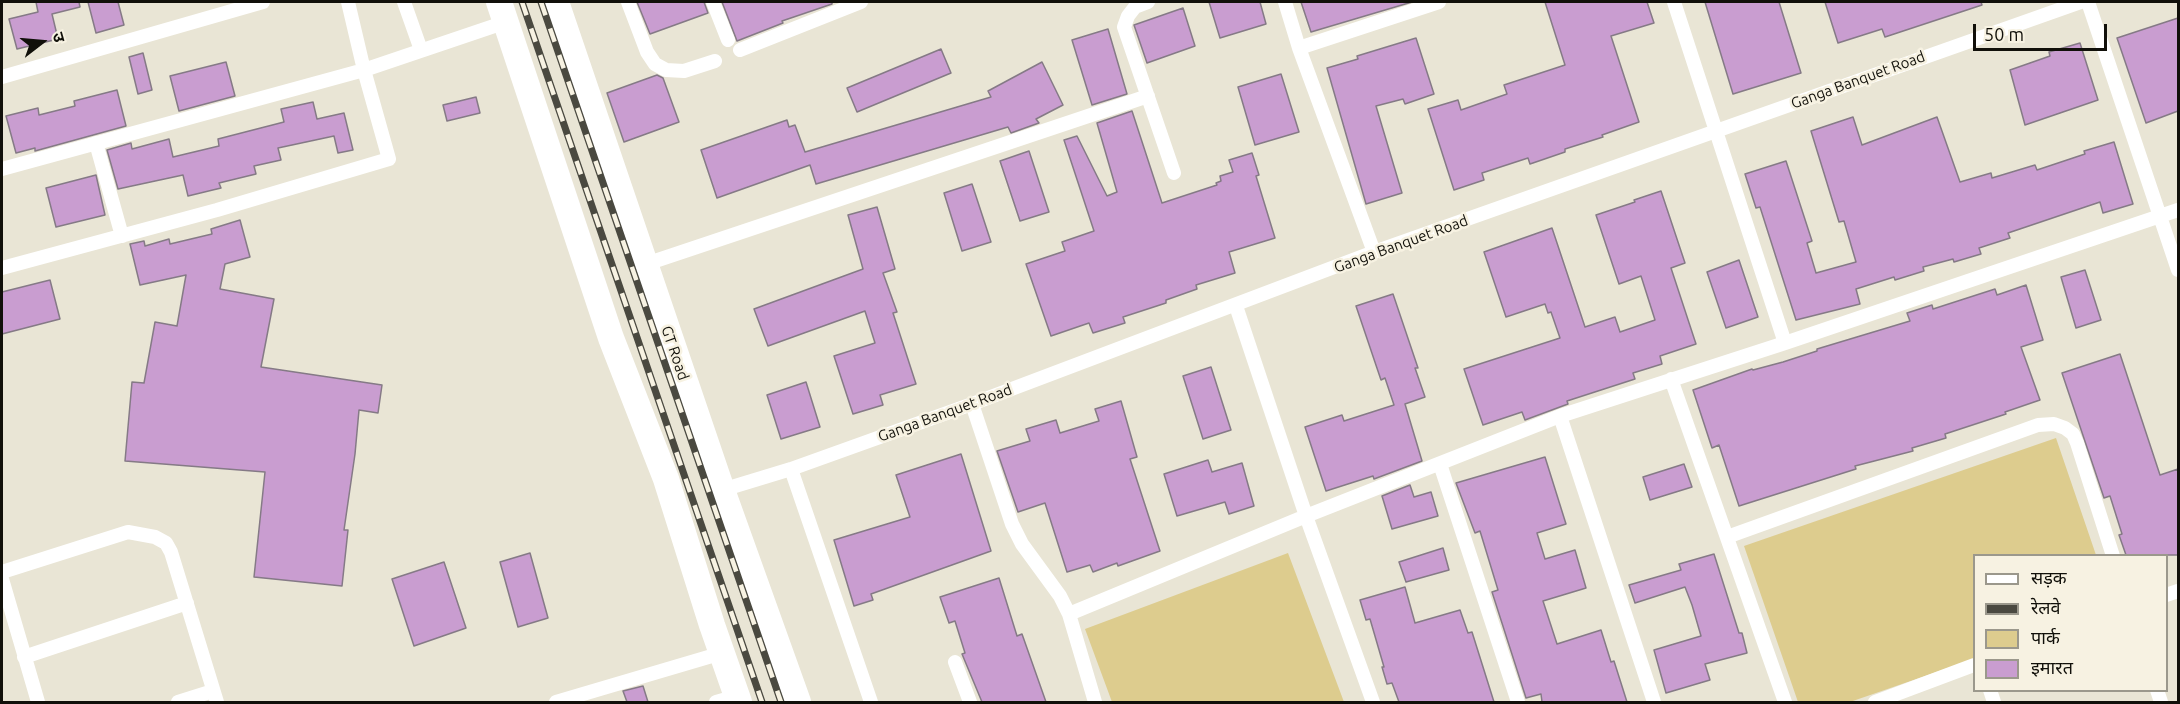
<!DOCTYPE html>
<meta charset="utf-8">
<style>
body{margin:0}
#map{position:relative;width:2180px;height:704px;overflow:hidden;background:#e9e5d5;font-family:Ubuntu,"Noto Sans Devanagari",sans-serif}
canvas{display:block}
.frame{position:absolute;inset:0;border:3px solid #11100a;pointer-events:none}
.legend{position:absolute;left:1973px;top:554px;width:195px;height:138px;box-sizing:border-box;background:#f7f2e2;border:2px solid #9b988c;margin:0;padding:8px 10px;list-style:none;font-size:18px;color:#11100a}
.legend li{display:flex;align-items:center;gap:12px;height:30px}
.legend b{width:30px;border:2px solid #9b988c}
.north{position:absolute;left:12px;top:12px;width:60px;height:60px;-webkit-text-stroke:4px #f7f2e2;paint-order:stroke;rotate:74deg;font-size:16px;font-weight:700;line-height:24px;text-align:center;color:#11100a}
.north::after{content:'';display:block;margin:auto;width:21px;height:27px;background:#11100a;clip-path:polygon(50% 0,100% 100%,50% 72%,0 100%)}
.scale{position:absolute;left:1973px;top:24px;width:134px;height:27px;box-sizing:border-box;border:3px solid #11100a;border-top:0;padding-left:8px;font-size:18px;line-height:21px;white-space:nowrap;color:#11100a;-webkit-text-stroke:4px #f7f2e2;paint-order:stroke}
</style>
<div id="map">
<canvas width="2180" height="704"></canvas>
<div class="frame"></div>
<ul class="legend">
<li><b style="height:8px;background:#fff"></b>सड़क</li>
<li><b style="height:8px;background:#4a4940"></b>रेलवे</li>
<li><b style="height:16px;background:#ddcc8e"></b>पार्क</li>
<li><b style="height:16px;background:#c99dd0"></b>इमारत</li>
</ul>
<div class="north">उ</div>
<div class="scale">50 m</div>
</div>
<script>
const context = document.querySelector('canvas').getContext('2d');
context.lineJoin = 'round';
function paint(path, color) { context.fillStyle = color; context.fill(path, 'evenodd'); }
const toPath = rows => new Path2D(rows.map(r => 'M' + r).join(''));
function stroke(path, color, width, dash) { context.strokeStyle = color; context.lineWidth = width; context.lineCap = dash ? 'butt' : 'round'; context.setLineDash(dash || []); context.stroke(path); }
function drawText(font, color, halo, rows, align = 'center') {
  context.font = font + ' Ubuntu,sans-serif'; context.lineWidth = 5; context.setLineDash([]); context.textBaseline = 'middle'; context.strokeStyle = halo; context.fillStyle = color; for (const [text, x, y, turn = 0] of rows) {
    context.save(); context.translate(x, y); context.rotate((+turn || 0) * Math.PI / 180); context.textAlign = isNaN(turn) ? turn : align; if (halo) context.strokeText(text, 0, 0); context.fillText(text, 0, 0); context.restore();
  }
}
const green = toPath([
 [2056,438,2096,555,1974,556,1974,659,1850,702,1798,702,1744,546],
 [1288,553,1344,702,1112,702,1085,629]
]);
const building = toPath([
 [36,2,79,2,80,7,52,14,58,39,17,49,9,19,38,12,36,2],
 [88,2,118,2,124,25,96,33,88,2],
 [637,2,704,2,708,13,650,34,637,2],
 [722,2,832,2,832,4,782,21,783,23,737,41,722,2],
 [1209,2,1260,2,1266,24,1220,38,1209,2],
 [1301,2,1412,2,1311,32,1301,2],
 [1545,2,1647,2,1654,23,1611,36,1639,122,1602,135,1603,137,1565,149,1565,152,1530,164,1528,158,1482,173,1484,180,1454,190,1428,109,1458,100,1461,110,1507,94,1504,85,1565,65,1545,2],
 [1705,2,1779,2,1801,73,1733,94,1705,2],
 [1825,2,1981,2,1982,5,1885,37,1882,29,1838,43,1825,2],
 [1183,8,1195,46,1147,63,1134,25,1183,8],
 [2178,18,2178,111,2146,123,2117,38,2178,18],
 [1108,29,1127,94,1092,105,1072,40,1108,29],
 [1416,38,1434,94,1405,104,1403,99,1376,106,1402,193,1366,204,1327,68,1358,59,1357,56,1416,38],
 [2080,43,2098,100,2025,125,2010,70,2050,56,2049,52,2080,43],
 [941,49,951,73,857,112,847,88,941,49],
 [143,53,152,90,138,94,129,57,143,53],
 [226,62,235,96,179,111,170,76,226,62],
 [1042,62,1063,105,1036,119,1039,123,1011,133,1008,127,816,184,810,165,717,198,701,150,787,120,789,127,795,125,805,152,991,97,988,91,1042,62],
 [1281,74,1299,132,1255,145,1238,87,1281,74],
 [657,75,663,78,679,122,624,142,607,93,657,75],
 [117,90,126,126,35,151,35,148,16,153,6,116,38,108,39,115,75,106,74,101,117,90],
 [476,97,480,113,447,121,443,105,476,97],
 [313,102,317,119,344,113,353,150,338,153,334,136,278,148,281,160,254,166,256,174,219,183,221,188,188,196,183,175,118,189,107,150,131,143,132,149,169,139,173,157,219,146,218,139,284,122,281,109,313,102],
 [1132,111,1162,203,1217,185,1216,183,1221,181,1220,176,1233,172,1229,160,1252,153,1259,175,1256,176,1275,238,1229,252,1235,273,1196,285,1197,289,1166,300,1166,303,1123,317,1125,323,1093,333,1089,323,1051,336,1026,264,1065,251,1062,242,1094,231,1064,140,1077,136,1107,196,1117,192,1097,123,1132,111],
 [1853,117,1862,145,1937,117,1960,182,1991,173,1992,178,2035,165,2037,170,2085,154,2084,151,2114,142,2133,204,2103,213,2100,202,2008,233,2010,238,1979,248,1981,254,1954,262,1953,259,1923,267,1924,271,1895,280,1894,277,1856,289,1860,304,1796,320,1760,207,1756,208,1745,174,1786,161,1812,241,1807,243,1816,273,1856,262,1844,221,1839,222,1811,131,1853,117],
 [1029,151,1049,212,1020,221,1000,161,1029,151],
 [96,175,105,215,56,227,46,188,96,175],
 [972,184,991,242,962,251,944,193,972,184],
 [1661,191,1685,263,1671,268,1696,344,1660,356,1662,364,1633,373,1635,379,1567,401,1568,404,1525,420,1522,412,1483,425,1464,369,1560,338,1551,312,1548,313,1545,304,1506,317,1484,252,1552,228,1585,327,1615,317,1620,332,1655,320,1641,276,1619,284,1596,215,1635,202,1634,200,1661,191],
 [877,207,895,269,883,273,897,312,893,313,916,384,880,395,883,405,853,414,834,356,875,343,865,311,768,346,754,309,863,269,848,215,877,207],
 [240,220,250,257,225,264,220,289,274,299,261,367,382,385,378,413,359,410,355,454,344,530,348,530,342,586,254,577,265,472,125,461,132,382,144,383,155,322,177,326,186,275,140,285,130,244,144,241,145,246,169,239,170,244,212,234,211,229,240,220],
 [1739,260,1758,317,1726,328,1707,272,1739,260],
 [2085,270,2101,320,2076,328,2061,277,2085,270],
 [50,280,60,319,2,334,2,292,50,280],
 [2026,285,2043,340,2021,347,2040,400,2005,412,2006,414,1945,434,1946,438,1912,448,1913,451,1855,466,1856,469,1739,506,1719,445,1712,448,1693,390,1752,369,1753,370,1783,362,1817,351,1817,349,1910,321,1907,313,1932,305,1933,309,1995,289,1997,295,2026,285],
 [1393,294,1418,368,1415,368,1425,397,1405,404,1422,461,1374,479,1373,476,1326,491,1305,427,1342,415,1344,421,1394,405,1385,378,1381,380,1356,306,1393,294],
 [2120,354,2160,475,2178,469,2178,555,2126,555,2119,535,2122,534,2110,496,2104,498,2062,373,2120,354],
 [1211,367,1231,430,1203,439,1183,376,1211,367],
 [806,382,820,427,781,439,767,395,806,382],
 [1121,401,1137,457,1130,459,1160,551,1118,566,1117,563,1093,572,1090,565,1067,572,1045,503,1018,512,997,451,1030,441,1026,429,1056,420,1060,433,1099,421,1095,409,1121,401],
 [961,454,991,551,871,594,873,600,854,606,834,540,910,517,896,475,961,454],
 [1545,457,1566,524,1537,533,1545,559,1575,550,1586,588,1543,601,1557,644,1601,630,1611,662,1614,661,1627,702,1542,702,1541,694,1526,698,1492,592,1498,590,1480,531,1475,533,1456,483,1545,457],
 [1208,460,1212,472,1242,463,1254,506,1229,514,1225,502,1177,516,1164,474,1208,460],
 [1684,464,1692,487,1650,500,1643,477,1684,464],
 [1410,485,1414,497,1431,492,1438,516,1392,529,1382,496,1410,485],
 [1443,548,1449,570,1406,582,1399,562,1443,548],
 [530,553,548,618,518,627,500,562,530,553],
 [1714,554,1739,633,1742,633,1747,653,1705,664,1710,680,1666,693,1654,650,1701,636,1692,605,1685,587,1635,603,1629,585,1681,570,1679,564,1714,554],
 [444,562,466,628,414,646,392,579,444,562],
 [999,578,1017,636,1022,634,1046,702,982,702,962,654,965,653,955,621,949,623,940,597,999,578],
 [1405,587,1415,623,1460,610,1468,633,1472,632,1494,702,1399,702,1392,683,1387,684,1382,667,1384,667,1370,619,1366,620,1360,600,1405,587],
 [643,686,648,702,627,702,623,691,643,686]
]);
const street = toPath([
 [404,2,421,50],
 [628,2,647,52,655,64,666,70,684,71,715,61],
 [713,2,728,40],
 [1148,2,1135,7,1128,16,1124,27,1174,173],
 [1285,2,1299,48,1374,252],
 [1674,2,1785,343],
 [2088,2,2178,270],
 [1299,48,1439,2],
 [740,50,861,2],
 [2,77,263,2],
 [96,143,122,236],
 [2,169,364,70,506,22],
 [646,264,1148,96],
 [2,268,217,210,389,159,364,70,348,2],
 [1236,306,1306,516,1373,702],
 [1671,379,1785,702],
 [972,404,1012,524,1022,544,1060,596,1069,614,1095,702],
 [1560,416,1654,702],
 [1440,464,1518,702],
 [791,469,871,702],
 [722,490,791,469,972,404,1374,252,2081,2],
 [1727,537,2038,425,2054,424,2065,428,2073,434,2077,443,2113,556],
 [2,572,128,532,155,537,166,543,171,552,217,702],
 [2,579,38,702],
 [2166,595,2178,591],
 [1069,614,1306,516,1560,416,1785,343,2178,210],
 [24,657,187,603],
 [955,662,970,702],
 [1990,690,1994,702],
 [2157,690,2161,702],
 [178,702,213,691],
 [556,702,722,653],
 [716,702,737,696],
 [1875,702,1974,665]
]);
const highway = toPath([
 [499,2,611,338,666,479,712,625,739,702],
 [556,2,722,490,798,702]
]);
const rail = toPath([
 [522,2,762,702],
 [541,2,781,702]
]);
const streetNames = [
 ["Ganga Banquet Road",1858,80,-20],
 ["Ganga Banquet Road",1401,244,-20],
 ["GT Road",675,353,71],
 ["Ganga Banquet Road",945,413,-20]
];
paint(green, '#ddcc8e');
paint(building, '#c99dd0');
stroke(building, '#857a86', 1.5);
stroke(street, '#fff', 14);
stroke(highway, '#fff', 26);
stroke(rail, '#4a4940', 7);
stroke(rail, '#f7f2e2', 4.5, [14]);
drawText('15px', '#11100a', '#f7f2e2', streetNames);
</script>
